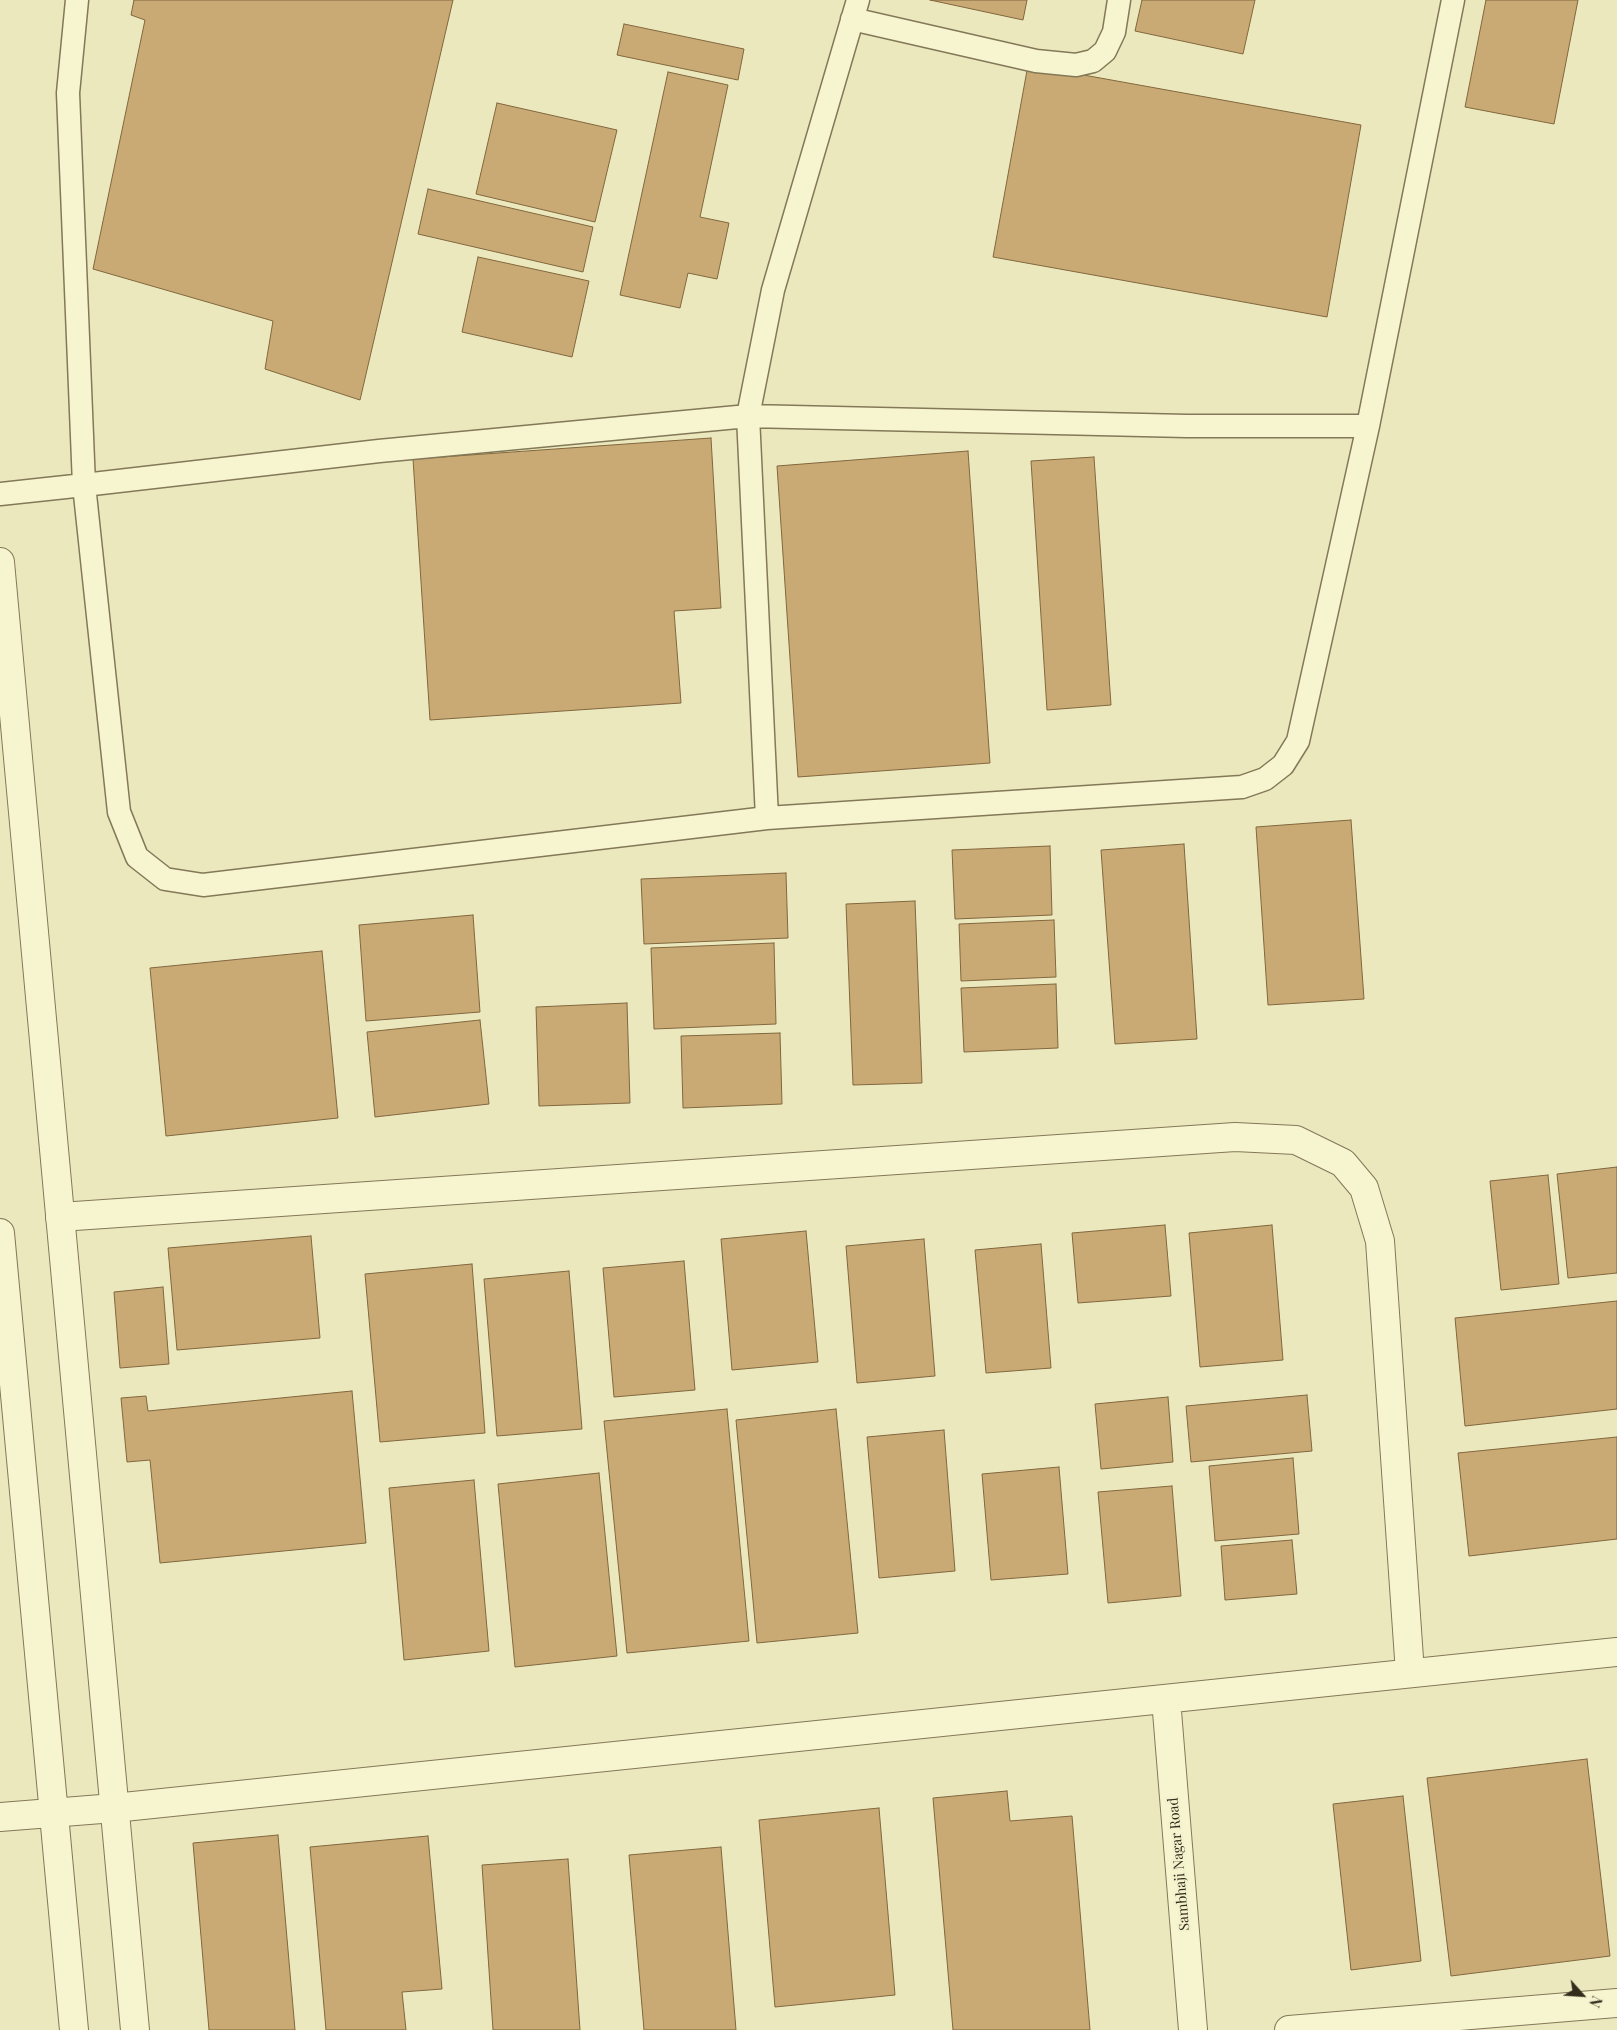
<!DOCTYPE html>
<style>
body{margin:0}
#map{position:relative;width:1617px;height:2030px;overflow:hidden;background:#ece8be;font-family:"Playfair Display",serif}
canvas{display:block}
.north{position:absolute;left:1557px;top:1970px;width:50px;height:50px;-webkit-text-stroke:4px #f4f1cd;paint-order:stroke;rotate:116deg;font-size:14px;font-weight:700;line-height:20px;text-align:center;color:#332c1c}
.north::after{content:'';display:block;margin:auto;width:18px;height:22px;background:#332c1c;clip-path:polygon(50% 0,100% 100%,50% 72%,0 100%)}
</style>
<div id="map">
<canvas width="1617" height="2030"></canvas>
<div class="north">N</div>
</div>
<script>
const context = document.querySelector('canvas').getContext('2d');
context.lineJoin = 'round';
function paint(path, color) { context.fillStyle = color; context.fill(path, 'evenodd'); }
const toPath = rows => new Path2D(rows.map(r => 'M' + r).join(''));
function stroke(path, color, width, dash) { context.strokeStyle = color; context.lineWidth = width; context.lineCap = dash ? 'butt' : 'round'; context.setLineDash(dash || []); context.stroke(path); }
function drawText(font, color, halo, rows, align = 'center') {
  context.font = font + ' "Playfair Display",serif'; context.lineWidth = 4.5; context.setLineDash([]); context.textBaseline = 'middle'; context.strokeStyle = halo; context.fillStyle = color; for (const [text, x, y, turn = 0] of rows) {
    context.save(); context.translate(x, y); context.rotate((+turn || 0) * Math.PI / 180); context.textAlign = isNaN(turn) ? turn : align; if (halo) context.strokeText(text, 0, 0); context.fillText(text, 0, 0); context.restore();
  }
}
const building = toPath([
 [134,0,453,0,360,400,265,369,273,321,93,269,145,20,131,15,134,0],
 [930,0,1027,0,1023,20,930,0],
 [1142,0,1255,0,1243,54,1135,31,1142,0],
 [1486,0,1578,0,1554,124,1465,107,1486,0],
 [624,24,744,49,738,80,617,55,624,24],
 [1028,65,1361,125,1327,317,993,257,1028,65],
 [668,72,728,85,700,217,729,223,717,279,688,273,680,308,620,295,668,72],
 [497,103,617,130,595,222,476,194,497,103],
 [428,189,593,227,583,272,418,234,428,189],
 [478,257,589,281,572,357,462,332,478,257],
 [711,438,721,608,674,611,681,703,430,720,413,459,711,438],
 [968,451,990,763,798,777,777,466,968,451],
 [1094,457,1111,705,1047,710,1031,461,1094,457],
 [1351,820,1364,999,1268,1005,1256,827,1351,820],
 [1184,844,1197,1039,1115,1044,1101,850,1184,844],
 [1050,846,1052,915,955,919,952,850,1050,846],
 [786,873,788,938,644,944,641,879,786,873],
 [915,901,922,1083,853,1085,846,904,915,901],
 [473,915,480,1012,366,1021,359,925,473,915],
 [1054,920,1056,977,961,981,959,924,1054,920],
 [774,943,776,1024,654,1029,651,948,774,943],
 [322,951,338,1118,166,1136,150,968,322,951],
 [1056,984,1058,1048,964,1052,961,988,1056,984],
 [627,1003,630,1103,539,1106,536,1007,627,1003],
 [480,1020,489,1104,375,1117,367,1032,480,1020],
 [780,1033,782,1104,683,1108,681,1036,780,1033],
 [1617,1167,1617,1273,1568,1278,1557,1174,1617,1167],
 [1548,1175,1559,1284,1501,1290,1490,1181,1548,1175],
 [1165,1225,1171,1296,1078,1303,1072,1233,1165,1225],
 [1272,1225,1283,1360,1200,1367,1189,1233,1272,1225],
 [806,1231,818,1362,732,1370,721,1239,806,1231],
 [311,1236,320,1338,177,1350,168,1248,311,1236],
 [924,1239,935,1376,857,1383,846,1246,924,1239],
 [1041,1244,1051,1368,986,1373,975,1250,1041,1244],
 [684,1261,695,1390,614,1397,603,1268,684,1261],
 [472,1264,485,1433,380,1442,365,1274,472,1264],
 [569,1271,582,1429,497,1436,484,1279,569,1271],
 [163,1287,169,1364,120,1368,114,1292,163,1287],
 [1617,1301,1617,1409,1465,1426,1455,1318,1617,1301],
 [352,1391,366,1543,160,1563,150,1460,127,1462,121,1398,146,1396,148,1411,352,1391],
 [1307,1395,1312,1451,1191,1462,1186,1406,1307,1395],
 [1168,1397,1173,1462,1101,1469,1095,1404,1168,1397],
 [727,1409,749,1641,627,1653,604,1421,727,1409],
 [836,1409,858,1633,757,1643,736,1420,836,1409],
 [944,1430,955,1571,879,1578,867,1437,944,1430],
 [1617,1437,1617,1539,1469,1556,1458,1453,1617,1437],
 [1293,1458,1299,1534,1215,1541,1209,1466,1293,1458],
 [1059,1467,1068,1574,991,1580,982,1474,1059,1467],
 [599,1473,617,1656,515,1667,498,1484,599,1473],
 [474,1480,489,1651,404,1660,389,1488,474,1480],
 [1172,1486,1181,1596,1108,1603,1098,1492,1172,1486],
 [1292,1540,1297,1594,1225,1600,1221,1546,1292,1540],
 [1587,1759,1610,1956,1451,1976,1427,1778,1587,1759],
 [1007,1791,1010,1821,1072,1816,1090,2030,953,2030,933,1798,1007,1791],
 [1403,1796,1421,1961,1351,1970,1333,1804,1403,1796],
 [879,1808,895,1995,775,2007,759,1820,879,1808],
 [278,1835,295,2030,209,2030,193,1843,278,1835],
 [428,1836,442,1989,402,1992,406,2030,326,2030,310,1847,428,1836],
 [721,1847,736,2030,644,2030,629,1855,721,1847],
 [568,1859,580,2030,493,2030,482,1865,568,1859]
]);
const service = toPath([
 [852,19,1036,61,1076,65,1093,61,1105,51,1114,32,1119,0],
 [1368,426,1453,0],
 [0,494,47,489,84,485,379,451,748,416,1187,426,1368,426,1298,741,1283,765,1265,779,1242,787,767,818,203,885,165,879,137,857,119,812,84,485,68,93,77,0],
 [767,818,748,416,773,290,858,0]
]);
const minor = toPath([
 [60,1217,1235,1137,1296,1140,1343,1163,1364,1188,1380,1241,1410,1673],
 [1166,1699,1193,2030],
 [0,1817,114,1808,1617,1652],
 [1289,2030,1617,2003]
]);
const tertiary = toPath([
 [0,562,135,2030],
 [0,1233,74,2030]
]);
const streetNames = [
 ["Sambhaji Nagar Road",1179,1864,-95]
];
paint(building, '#c9aa74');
stroke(building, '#81673e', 1);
stroke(service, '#837857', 25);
stroke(minor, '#837857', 30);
stroke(tertiary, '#837857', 30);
stroke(service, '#f7f4d0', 22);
stroke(minor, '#f7f4d0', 28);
stroke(tertiary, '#f7f4d0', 28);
drawText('14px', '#332c1c', '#f4f1cd', streetNames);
</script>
